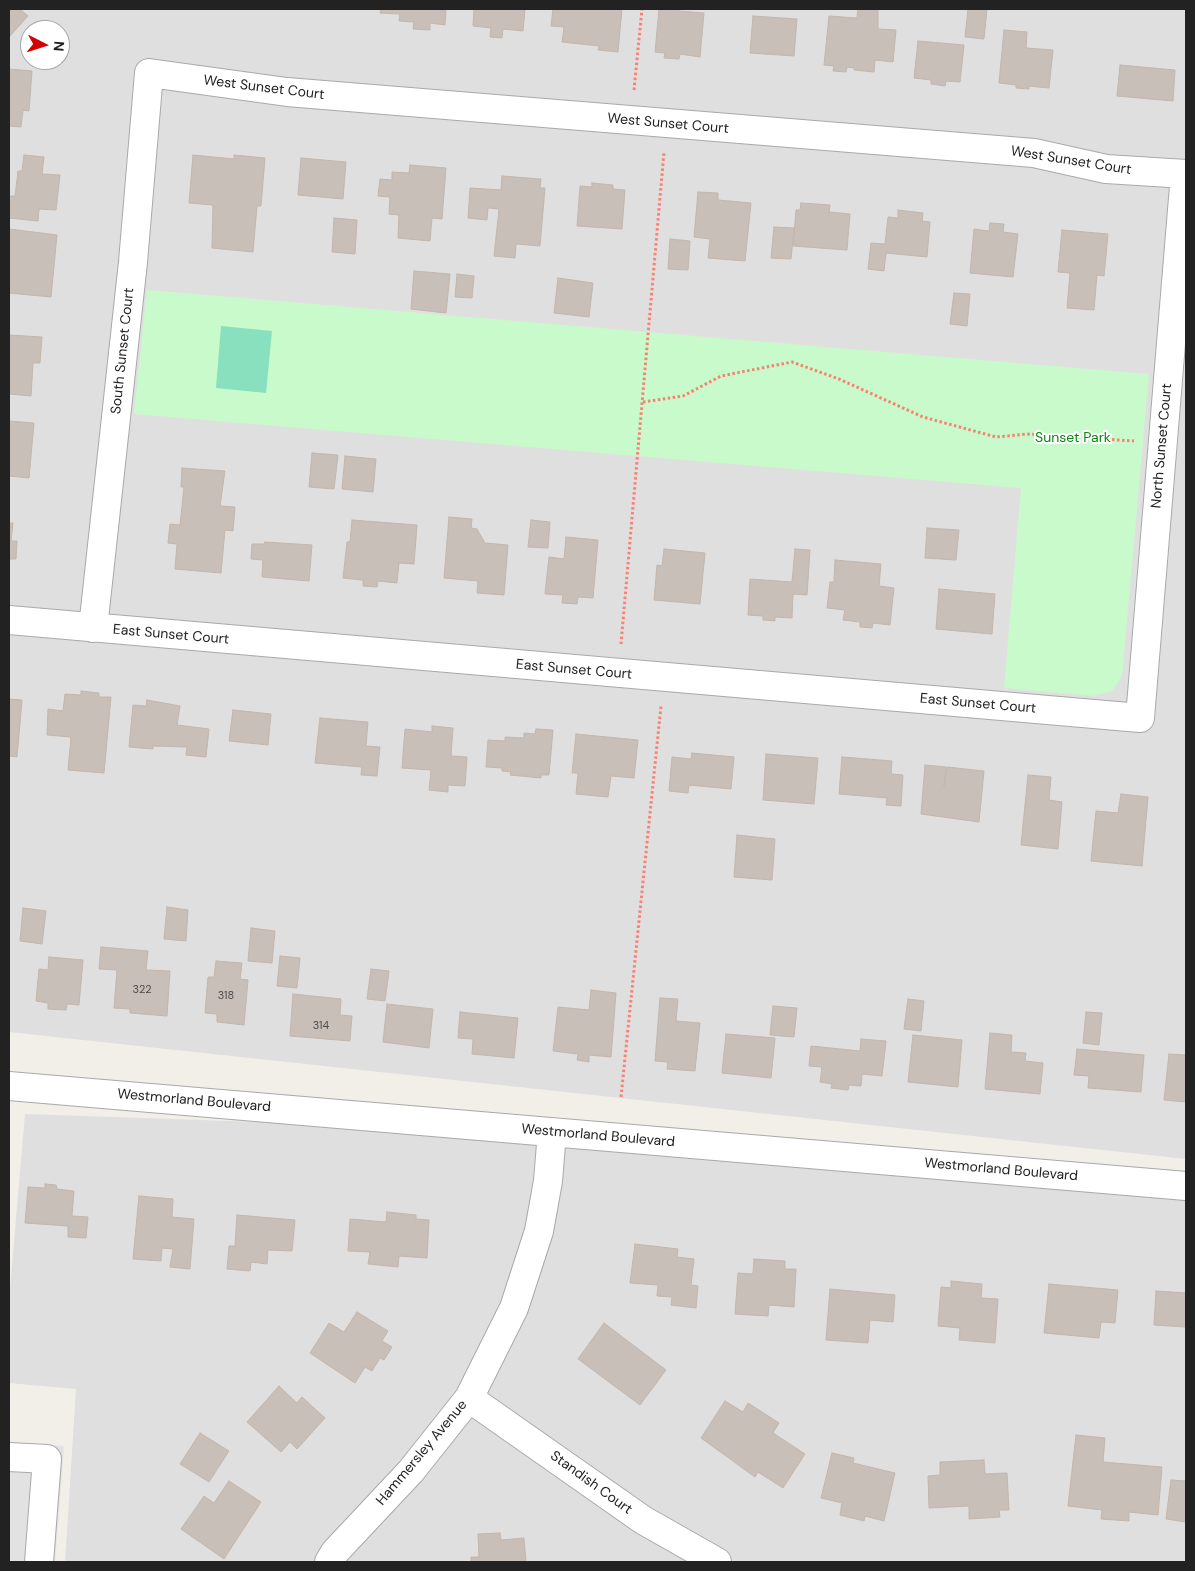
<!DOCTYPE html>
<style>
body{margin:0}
#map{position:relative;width:1195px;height:1571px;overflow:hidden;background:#f2efe9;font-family:"DM Sans",sans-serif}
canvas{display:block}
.frame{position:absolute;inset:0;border:10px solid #222;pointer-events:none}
.north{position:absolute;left:20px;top:20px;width:50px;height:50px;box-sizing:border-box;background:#fff;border:1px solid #a7a7a7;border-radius:50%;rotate:95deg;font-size:14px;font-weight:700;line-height:20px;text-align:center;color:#222}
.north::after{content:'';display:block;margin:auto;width:18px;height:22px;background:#d40000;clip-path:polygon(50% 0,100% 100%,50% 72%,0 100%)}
</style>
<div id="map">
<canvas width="1195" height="1571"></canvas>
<div class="frame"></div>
<div class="north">N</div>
</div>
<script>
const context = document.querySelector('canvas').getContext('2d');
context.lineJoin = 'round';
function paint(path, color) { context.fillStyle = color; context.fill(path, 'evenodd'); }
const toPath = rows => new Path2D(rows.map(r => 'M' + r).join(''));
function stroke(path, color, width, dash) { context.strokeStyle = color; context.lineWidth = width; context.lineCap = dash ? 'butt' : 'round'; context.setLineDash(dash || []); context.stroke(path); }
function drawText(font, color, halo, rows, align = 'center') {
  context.font = font + ' "DM Sans",sans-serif'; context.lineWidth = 4; context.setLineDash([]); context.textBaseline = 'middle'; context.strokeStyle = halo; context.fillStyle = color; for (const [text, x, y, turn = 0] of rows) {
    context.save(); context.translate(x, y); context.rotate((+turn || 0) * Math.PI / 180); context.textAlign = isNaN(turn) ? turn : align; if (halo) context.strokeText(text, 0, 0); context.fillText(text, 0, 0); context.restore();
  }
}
const residential = toPath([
 [9,9,1186,9,1186,1159,9,1032],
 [30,30,60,30,60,60,30,60],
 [25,1114,552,1132,1186,1186,1186,1562,65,1562,76,1389,9,1383,9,1300]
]);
const park = toPath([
 [147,290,1149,374,1122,676,1112,691,1094,696,1004,688,1021,488,134,414]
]);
const pitch = toPath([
 [221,326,272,331,266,393,216,388]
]);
const parking = toPath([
 [9,1442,64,1446,55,1562,9,1562]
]);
const building = toPath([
 [9,9,20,9,28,16,9,37,9,9],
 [381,9,446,9,445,25,430,23,430,30,413,29,414,22,399,21,400,14,380,13,381,9],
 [474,9,525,9,523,31,503,29,502,38,490,37,491,28,473,26,474,9],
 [553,9,622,9,618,52,598,50,599,46,562,42,564,27,551,26,553,9],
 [659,9,678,9,678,11,704,13,700,57,680,54,679,59,664,58,665,53,655,52,659,9],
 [858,9,878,9,878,29,896,30,893,62,875,60,874,72,854,70,854,68,847,67,846,72,833,71,834,66,824,65,829,16,857,18,858,9],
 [968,9,987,9,984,39,965,37,968,9],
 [753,16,797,19,794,56,750,53,753,16],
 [1004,30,1027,32,1026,48,1053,50,1049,88,1029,86,1029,89,1016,88,1016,85,999,83,1004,30],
 [918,41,964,45,960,82,946,81,945,86,931,84,931,80,914,78,918,41],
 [1120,65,1175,70,1173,101,1117,96,1120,65],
 [9,69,32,71,29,111,23,110,21,127,9,126,9,69],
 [24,155,44,157,42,174,60,175,56,210,39,209,38,221,9,218,9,196,15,196,18,171,22,171,24,155],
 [193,155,234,159,234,155,265,158,261,206,257,206,253,252,212,248,213,205,189,203,193,155],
 [301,158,346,162,343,199,298,195,301,158],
 [410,165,446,168,442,219,432,218,430,241,398,238,399,215,389,214,390,197,378,196,380,179,392,180,392,172,409,173,410,165],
 [502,176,541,179,540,188,545,188,540,246,516,244,515,258,494,256,499,209,488,208,487,220,468,218,470,188,501,190,502,176],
 [592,183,613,185,613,189,625,190,622,229,577,226,580,186,592,187,592,183],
 [698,192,718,193,718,200,751,203,745,261,708,258,710,239,694,237,698,192],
 [801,203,830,205,829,212,850,214,847,250,793,246,796,210,800,210,801,203],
 [898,210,923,213,922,221,930,222,927,257,886,253,884,271,868,269,871,243,885,244,888,217,898,218,898,210],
 [334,218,357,220,355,254,332,252,334,218],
 [990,223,1004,224,1003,232,1018,234,1013,277,970,273,974,229,989,231,990,223],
 [774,227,794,228,791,259,771,258,774,227],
 [9,229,57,235,51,297,9,293,9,229],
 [1062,230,1108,234,1104,276,1097,275,1094,310,1067,308,1070,273,1058,272,1062,230],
 [670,239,690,241,688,270,668,269,670,239],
 [414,271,450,274,446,313,411,309,414,271],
 [457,274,474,276,472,298,455,297,457,274],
 [558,278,593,283,589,317,554,313,558,278],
 [954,293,970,294,967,326,950,324,954,293],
 [9,335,42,337,40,363,33,363,31,396,9,394,9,335],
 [9,421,34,423,29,478,9,476,9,421],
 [312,453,338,455,334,489,309,487,312,453],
 [345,456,376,459,373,492,342,489,345,456],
 [182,468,225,471,220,506,235,507,233,531,225,530,221,573,175,569,177,544,168,543,170,524,180,525,184,487,181,487,182,468],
 [449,517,472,519,471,528,477,529,485,543,508,545,504,595,477,593,478,581,444,578,449,517],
 [352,520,417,525,414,564,399,563,397,583,378,581,377,587,363,586,363,580,343,578,347,542,350,542,352,520],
 [531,520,550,522,548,548,528,547,531,520],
 [9,523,13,523,11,541,17,541,16,559,10,559,9,563,9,523],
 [927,528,959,530,956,560,925,558,927,528],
 [566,537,598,540,593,598,578,597,577,604,562,603,563,595,545,594,549,557,564,559,566,537],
 [265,542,312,545,309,581,262,577,263,560,251,559,252,544,264,544,265,542],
 [664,549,705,553,700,604,654,600,657,565,662,566,664,549],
 [795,549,810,550,807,595,793,594,792,618,775,617,775,621,763,620,763,616,748,615,750,579,792,582,795,549],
 [835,560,881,564,879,586,894,588,890,625,873,623,872,628,860,627,860,622,843,620,845,610,827,608,830,582,834,582,835,560],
 [939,589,995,594,992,634,936,629,939,589],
 [81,691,99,693,99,697,111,697,104,773,68,770,71,737,47,735,48,709,63,711,65,694,81,695,81,691],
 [9,699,22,700,17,757,9,756,9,699],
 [147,700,180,706,177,725,209,729,206,757,186,755,187,747,153,746,153,749,129,747,133,705,146,706,147,700],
 [233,710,271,714,268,745,229,741,233,710],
 [320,718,368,722,366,746,380,747,377,776,361,775,362,767,315,763,320,718],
 [432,726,453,728,451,756,467,757,465,786,448,785,448,792,429,790,431,770,402,768,405,729,432,732,432,726],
 [536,729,553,730,549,775,541,775,541,778,510,775,511,772,502,771,502,768,486,767,488,740,505,741,505,737,524,738,524,733,535,734,536,729],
 [576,734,638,740,634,778,611,776,608,797,576,794,578,773,572,773,576,734],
 [692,753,734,757,731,789,689,785,688,793,669,791,672,757,691,759,692,753],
 [766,754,818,758,814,804,763,800,766,754],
 [842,757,892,761,891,774,903,775,901,806,886,805,887,798,839,794,842,757],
 [925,765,946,767,944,786,947,767,984,771,979,822,921,814,925,765],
 [1028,775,1051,777,1049,800,1062,802,1058,849,1021,845,1028,775],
 [1121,794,1148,797,1142,866,1091,861,1096,811,1118,813,1121,794],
 [737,835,775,839,772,880,734,877,737,835],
 [167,907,188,910,186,941,164,939,167,907],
 [23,908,46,911,42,944,20,941,23,908],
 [251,928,275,931,272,963,248,961,251,928],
 [101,947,148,951,146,970,170,971,167,1016,130,1013,130,1009,114,1008,117,970,99,969,101,947],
 [280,956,300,958,297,988,277,986,280,956],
 [49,957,83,960,79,1005,67,1004,66,1010,48,1009,48,1003,36,1001,39,969,48,970,49,957],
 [216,961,242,963,240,979,248,980,244,1025,217,1022,217,1014,205,1013,208,977,214,977,216,961],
 [371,969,389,971,385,1001,367,999,371,969],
 [591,990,616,993,611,1057,589,1055,589,1062,577,1060,578,1054,553,1051,558,1007,589,1010,591,990],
 [293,994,341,999,340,1015,352,1016,350,1041,290,1036,293,994],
 [660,998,678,999,676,1021,700,1023,695,1071,667,1069,668,1062,655,1061,660,998],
 [908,999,924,1001,921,1031,904,1029,908,999],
 [387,1004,433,1009,429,1048,383,1042,387,1004],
 [773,1006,797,1008,794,1037,770,1035,773,1006],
 [460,1012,518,1018,514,1058,472,1054,473,1039,458,1038,460,1012],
 [1086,1012,1102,1013,1099,1045,1083,1043,1086,1012],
 [990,1033,1012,1035,1011,1052,1026,1053,1025,1061,1043,1063,1040,1094,985,1089,990,1033],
 [726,1034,775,1038,771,1078,722,1073,726,1034],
 [913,1035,962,1040,958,1087,908,1082,913,1035],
 [861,1039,886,1041,882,1076,862,1074,861,1086,849,1085,848,1090,831,1088,832,1084,820,1082,822,1067,809,1066,811,1046,860,1051,861,1039],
 [1077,1049,1144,1055,1141,1092,1088,1088,1089,1076,1074,1075,1077,1049],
 [1169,1054,1186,1055,1186,1102,1164,1100,1169,1054],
 [45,1184,56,1185,57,1189,74,1191,72,1216,88,1217,86,1238,68,1237,68,1226,25,1223,28,1187,45,1188,45,1184],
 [139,1196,173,1199,172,1217,194,1219,190,1269,170,1267,173,1249,162,1248,161,1261,133,1259,139,1196],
 [387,1212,416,1215,416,1219,429,1220,427,1258,399,1256,398,1267,368,1264,370,1252,348,1251,350,1219,386,1222,387,1212],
 [237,1215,295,1220,292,1251,268,1250,267,1264,251,1262,250,1271,227,1269,229,1246,235,1246,237,1215],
 [635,1244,678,1249,677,1257,694,1259,691,1285,698,1286,696,1308,671,1305,672,1297,657,1296,658,1285,630,1283,635,1244],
 [754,1259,785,1261,785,1269,796,1269,794,1307,769,1305,768,1316,735,1314,738,1273,753,1274,754,1259],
 [951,1281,982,1284,981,1298,998,1299,995,1343,959,1340,960,1328,938,1326,941,1287,951,1288,951,1281],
 [1049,1284,1118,1290,1115,1323,1101,1322,1099,1338,1044,1333,1049,1284],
 [830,1289,895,1295,893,1322,870,1320,868,1343,826,1340,830,1289],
 [1156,1291,1186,1293,1186,1327,1154,1325,1156,1291],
 [357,1312,388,1331,382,1341,392,1347,384,1360,380,1358,372,1371,365,1367,355,1383,310,1353,329,1323,344,1332,357,1312],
 [604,1323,666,1370,640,1405,578,1359,604,1323],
 [279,1386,297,1403,302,1397,325,1418,297,1449,290,1442,281,1452,247,1422,279,1386],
 [725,1401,743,1412,748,1403,779,1423,773,1433,805,1454,783,1488,758,1472,755,1477,701,1438,725,1401],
 [200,1433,229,1451,209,1482,180,1464,200,1433],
 [1076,1435,1105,1438,1103,1462,1162,1467,1158,1515,1129,1512,1129,1521,1101,1519,1102,1510,1068,1506,1076,1435],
 [832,1453,854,1458,853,1463,895,1473,884,1521,865,1516,864,1521,840,1515,842,1503,821,1498,832,1453],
 [984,1460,985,1474,1007,1473,1009,1510,999,1510,1000,1517,969,1519,969,1506,929,1508,928,1476,940,1475,940,1462,984,1460],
 [1171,1480,1186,1481,1186,1522,1166,1519,1171,1480],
 [229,1481,261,1502,224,1559,181,1529,204,1496,214,1503,229,1481],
 [500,1533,501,1540,524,1538,526,1562,471,1562,471,1557,479,1557,478,1534,500,1533]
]);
const path = toPath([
 [634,90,642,9],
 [643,402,683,396,721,376,792,362,839,379,923,417,996,437,1027,434,1134,441],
 [621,644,664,152],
 [621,1097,661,706]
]);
const minor = toPath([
 [9,620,1140,718,1185,174],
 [93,628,133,262,149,73,287,92,1034,153,1106,169,1186,174],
 [9,1086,1186,1186],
 [469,1398,643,1520,717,1562],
 [9,1457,47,1459,39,1562],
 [329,1562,335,1552,411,1471,469,1398,514,1308,539,1231,548,1181,552,1132]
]);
const numberNames = [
 ["322",142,990],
 ["318",226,996],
 ["314",321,1026]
];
const streetNames = [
 ["West Sunset Court",264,88,7],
 ["West Sunset Court",668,124,5],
 ["West Sunset Court",1071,161,9],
 ["South Sunset Court",123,351,-84],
 ["North Sunset Court",1162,446,-85],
 ["East Sunset Court",171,635,5],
 ["East Sunset Court",574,670,5],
 ["East Sunset Court",978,704,5],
 ["Westmorland Boulevard",194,1101,5],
 ["Westmorland Boulevard",598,1136,5],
 ["Westmorland Boulevard",1001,1170,5],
 ["Hammersley Avenue",422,1453,-50],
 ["Standish Court",591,1483,36]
];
const parkNames = [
 ["Sunset Park",1073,438]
];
paint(residential, '#e0dfdf');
paint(park, '#c8facc');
paint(pitch, '#88e0be');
paint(parking, '#e2e2e2');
paint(building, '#c7bfb8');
stroke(building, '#c4b6ab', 1);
stroke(minor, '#a9a9a9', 30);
stroke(path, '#fa8072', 3, [2.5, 2.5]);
stroke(minor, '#fff', 28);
drawText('11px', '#4b4948', null, numberNames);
drawText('14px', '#222', '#fff', streetNames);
drawText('14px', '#0c8416', '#fff', parkNames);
</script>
